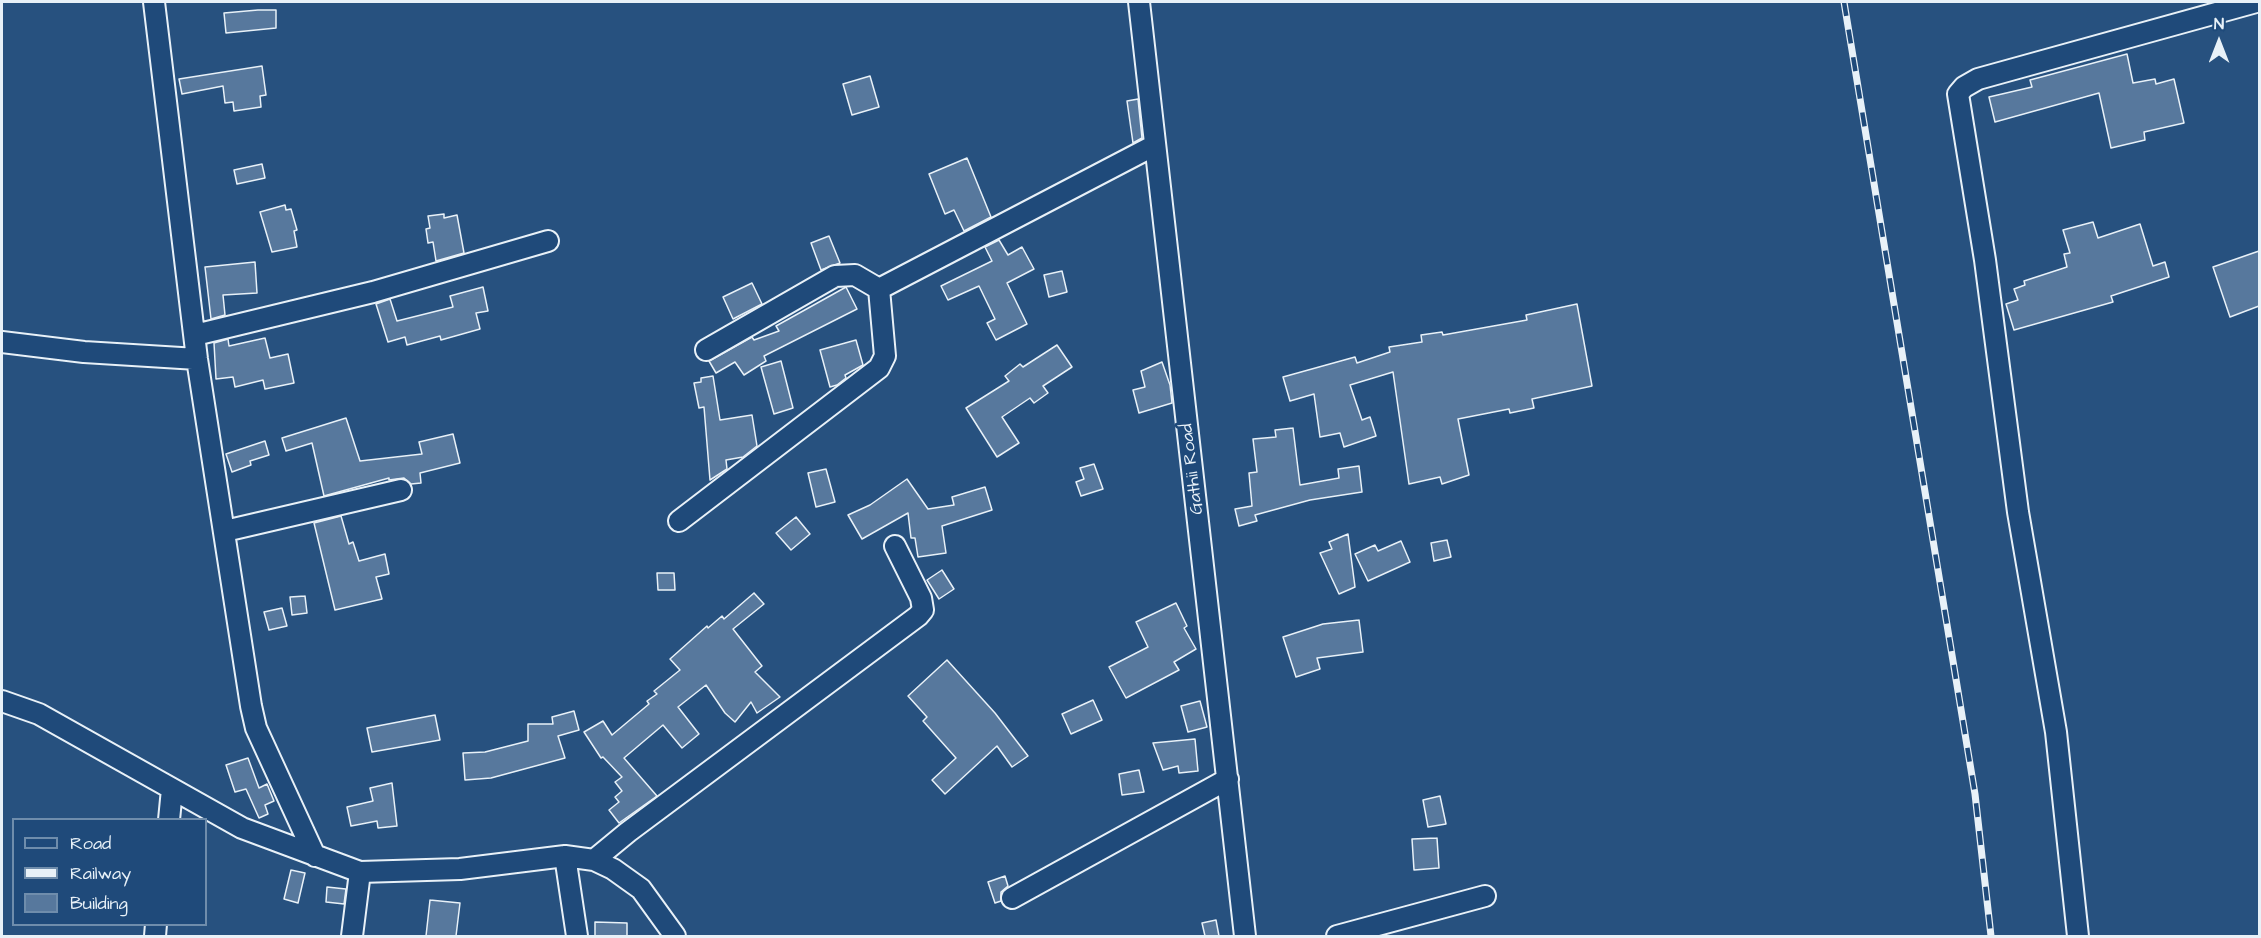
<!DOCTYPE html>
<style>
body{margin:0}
#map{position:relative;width:2261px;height:938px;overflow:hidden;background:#27517f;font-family:"Architects Daughter",sans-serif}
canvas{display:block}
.frame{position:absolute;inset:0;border:3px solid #e8f1f8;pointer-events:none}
.legend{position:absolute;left:12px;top:818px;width:195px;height:108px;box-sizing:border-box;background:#1f4a7a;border:2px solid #6f8dac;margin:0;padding:8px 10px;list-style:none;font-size:18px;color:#e8f1f8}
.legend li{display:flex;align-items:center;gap:12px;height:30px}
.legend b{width:30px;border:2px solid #6f8dac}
.north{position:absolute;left:2189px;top:12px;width:60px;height:60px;-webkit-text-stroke:4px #1f4a7a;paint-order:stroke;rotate:0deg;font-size:16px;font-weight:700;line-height:24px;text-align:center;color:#e8f1f8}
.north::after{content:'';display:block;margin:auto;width:21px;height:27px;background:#e8f1f8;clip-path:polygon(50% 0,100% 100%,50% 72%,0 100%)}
</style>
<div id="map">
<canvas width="2261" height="938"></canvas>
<div class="frame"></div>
<ul class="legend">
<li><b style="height:8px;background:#1f4a7a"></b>Road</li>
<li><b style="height:8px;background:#e8f1f8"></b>Railway</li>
<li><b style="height:16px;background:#57789d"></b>Building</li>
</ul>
<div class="north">N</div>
</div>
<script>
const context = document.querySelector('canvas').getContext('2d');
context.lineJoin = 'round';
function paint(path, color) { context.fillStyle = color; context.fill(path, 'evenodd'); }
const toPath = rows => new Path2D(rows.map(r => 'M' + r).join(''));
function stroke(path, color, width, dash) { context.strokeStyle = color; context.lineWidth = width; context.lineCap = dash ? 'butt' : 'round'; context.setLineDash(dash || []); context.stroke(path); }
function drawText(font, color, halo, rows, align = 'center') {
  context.font = font + ' "Architects Daughter",sans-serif'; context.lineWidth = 5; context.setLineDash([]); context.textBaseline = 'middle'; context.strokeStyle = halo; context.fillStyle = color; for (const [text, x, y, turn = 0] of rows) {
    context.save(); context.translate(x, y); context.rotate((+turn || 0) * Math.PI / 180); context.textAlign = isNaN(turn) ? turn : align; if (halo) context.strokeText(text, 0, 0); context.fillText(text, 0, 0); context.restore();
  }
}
const building = toPath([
 [258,10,276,10,276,28,226,33,224,13,258,10],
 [2127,54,2133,83,2155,79,2156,84,2174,79,2184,123,2144,132,2145,140,2111,148,2099,93,1995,122,1989,97,2032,87,2030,80,2127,54],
 [262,66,266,95,260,96,261,107,234,111,233,102,225,103,223,86,182,94,179,79,262,66],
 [870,76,879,107,852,115,843,84,870,76],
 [1138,99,1142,138,1133,143,1127,101,1138,99],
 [967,158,991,217,964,231,954,210,945,214,929,174,967,158],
 [262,164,265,178,237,184,234,170,262,164],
 [285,205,286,210,291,209,297,230,294,231,297,247,272,252,260,212,285,205],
 [444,214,444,218,457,215,464,253,436,261,433,242,428,243,426,229,430,228,428,216,444,214],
 [2093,222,2098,238,2140,224,2153,266,2165,262,2169,277,2111,296,2113,302,2014,330,2006,304,2018,300,2014,289,2025,285,2024,281,2067,267,2064,254,2070,253,2063,230,2093,222],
 [829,236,840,263,821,270,811,243,829,236],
 [999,240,1008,255,1022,247,1034,269,1007,283,1027,324,996,340,987,323,995,319,979,286,948,300,941,286,992,261,985,247,999,240],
 [2259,251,2259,306,2230,317,2213,267,2259,251],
 [255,262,257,293,223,295,225,315,211,319,205,267,255,262],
 [1062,271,1067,292,1049,297,1044,275,1062,271],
 [752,283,762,304,733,319,723,297,752,283],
 [483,287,488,311,476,313,480,329,441,340,440,336,407,345,405,337,388,342,376,304,390,299,397,321,453,307,450,296,483,287],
 [846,287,857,309,764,356,766,361,744,375,735,362,716,373,709,361,752,337,754,340,779,331,776,326,846,287],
 [1577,304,1592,386,1532,399,1534,408,1510,413,1509,409,1458,419,1469,475,1442,484,1440,477,1409,484,1393,372,1350,385,1362,420,1370,417,1376,436,1344,447,1340,433,1320,437,1314,394,1290,401,1283,377,1355,357,1357,363,1390,352,1389,347,1422,342,1421,335,1442,332,1443,335,1527,320,1526,315,1577,304],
 [265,338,270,358,288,354,294,383,265,389,263,380,235,387,233,377,216,379,214,343,228,339,229,346,265,338],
 [856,340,863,365,845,375,846,378,837,385,830,387,820,350,856,340],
 [1057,345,1072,367,1043,386,1048,393,1034,403,1030,398,1002,417,1019,443,997,457,966,408,1009,381,1005,376,1020,364,1023,367,1057,345],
 [781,361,793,408,774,414,761,367,781,361],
 [1162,362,1170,385,1172,403,1139,413,1133,390,1145,387,1141,371,1162,362],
 [713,376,720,420,752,415,757,446,743,457,726,460,727,469,710,480,704,407,699,408,694,383,701,382,701,378,713,376],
 [346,418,360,461,422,454,419,442,453,434,460,463,420,473,421,483,411,484,404,478,389,480,389,478,324,496,312,443,286,451,282,438,346,418],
 [1293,428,1300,485,1339,478,1338,469,1359,466,1362,492,1310,500,1255,515,1257,521,1239,526,1235,509,1252,506,1249,473,1257,472,1253,439,1276,437,1275,430,1293,428],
 [265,441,269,455,250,461,251,465,232,472,226,454,265,441],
 [1094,464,1103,489,1081,496,1076,482,1084,479,1080,468,1094,464],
 [826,469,835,502,816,507,808,473,826,469],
 [907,479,928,509,954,505,952,497,985,487,992,510,942,526,946,553,918,557,915,538,911,538,908,513,862,539,848,515,870,505,907,479],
 [341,516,349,544,353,542,359,561,385,554,389,574,376,577,382,599,335,610,314,523,341,516],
 [796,517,810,534,791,550,776,533,796,517],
 [1348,534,1355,587,1339,594,1320,553,1332,549,1329,542,1348,534],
 [1447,540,1451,557,1434,561,1431,543,1447,540],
 [1401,541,1410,562,1368,581,1355,554,1375,545,1378,551,1401,541],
 [942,570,954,589,939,599,927,580,942,570],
 [657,573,674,573,675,590,658,590,657,573],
 [754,593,764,604,733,629,762,666,755,672,780,697,757,713,751,702,735,722,725,713,706,685,678,707,699,734,682,748,663,725,624,758,657,796,619,823,609,810,619,802,615,797,622,791,615,782,622,777,603,757,601,758,584,732,603,721,612,735,649,704,647,701,657,694,654,691,680,670,670,659,707,626,708,628,722,616,724,619,754,593],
 [305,596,307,613,292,615,290,597,305,596],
 [1176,603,1187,626,1184,628,1196,649,1174,662,1179,670,1126,698,1109,667,1148,647,1136,622,1176,603],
 [282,608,287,626,269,630,264,612,282,608],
 [1359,620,1363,652,1317,658,1320,669,1296,677,1283,637,1323,624,1359,620],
 [947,660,995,713,1028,756,1012,767,997,746,945,794,932,780,956,758,923,721,927,717,908,696,947,660],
 [1093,700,1102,720,1071,734,1062,714,1093,700],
 [1200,701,1207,727,1188,732,1181,706,1200,701],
 [574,711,579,730,558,736,565,758,491,778,465,780,463,753,485,752,528,741,528,724,553,724,552,717,574,711],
 [435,715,440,740,372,752,367,728,435,715],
 [1195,739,1198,771,1179,773,1178,766,1163,770,1153,743,1195,739],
 [248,758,259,788,267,784,274,801,265,805,268,814,259,818,246,789,235,792,226,765,248,758],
 [1139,770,1144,792,1122,795,1119,774,1139,770],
 [392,783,397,826,378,828,377,821,351,826,347,807,373,801,370,788,392,783],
 [1440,796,1446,824,1428,827,1423,800,1440,796],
 [1437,838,1439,868,1414,870,1412,839,1437,838],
 [291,870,305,873,298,903,284,899,291,870],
 [1005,876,1008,886,1001,892,1001,901,995,903,988,882,1005,876],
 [327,887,346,889,344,904,326,902,327,887],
 [430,900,460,903,456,936,426,936,430,900],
 [1216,920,1219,936,1205,936,1202,923,1216,920],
 [595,922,627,923,627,936,595,936,595,922]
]);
const street = toPath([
 [154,2,197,359,251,706,256,728,315,856],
 [1139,2,1245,936],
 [879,289,1155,145],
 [195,335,373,292,548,241],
 [2,342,84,352,197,359],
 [679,521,879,368,885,356,879,289,855,275,835,276,706,350],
 [225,531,401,490],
 [2,701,39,714,242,828,360,872,460,869,565,856,594,860,613,869,641,889,675,936],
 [169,820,172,789],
 [565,856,577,936],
 [594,860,628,832,918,616,923,610,921,598,895,546],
 [1012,898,1228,779],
 [155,936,156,924],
 [352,936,360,872],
 [1337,936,1485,896],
 [2078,936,2056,732,2018,512,1985,260,1958,94,1964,87,1978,79,2256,2]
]);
const rail = toPath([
 [1844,2,1975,794,1991,936]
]);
const streetNames = [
 ["Gathii Road",1193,469,-97]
];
paint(building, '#57789d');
stroke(building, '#e8f1f8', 1.5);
stroke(street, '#e8f1f8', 24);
stroke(street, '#1f4a7a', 20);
stroke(rail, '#e8f1f8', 7);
stroke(rail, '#1f4a7a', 4.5, [14]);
drawText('18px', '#e8f1f8', '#1f4a7a', streetNames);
</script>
